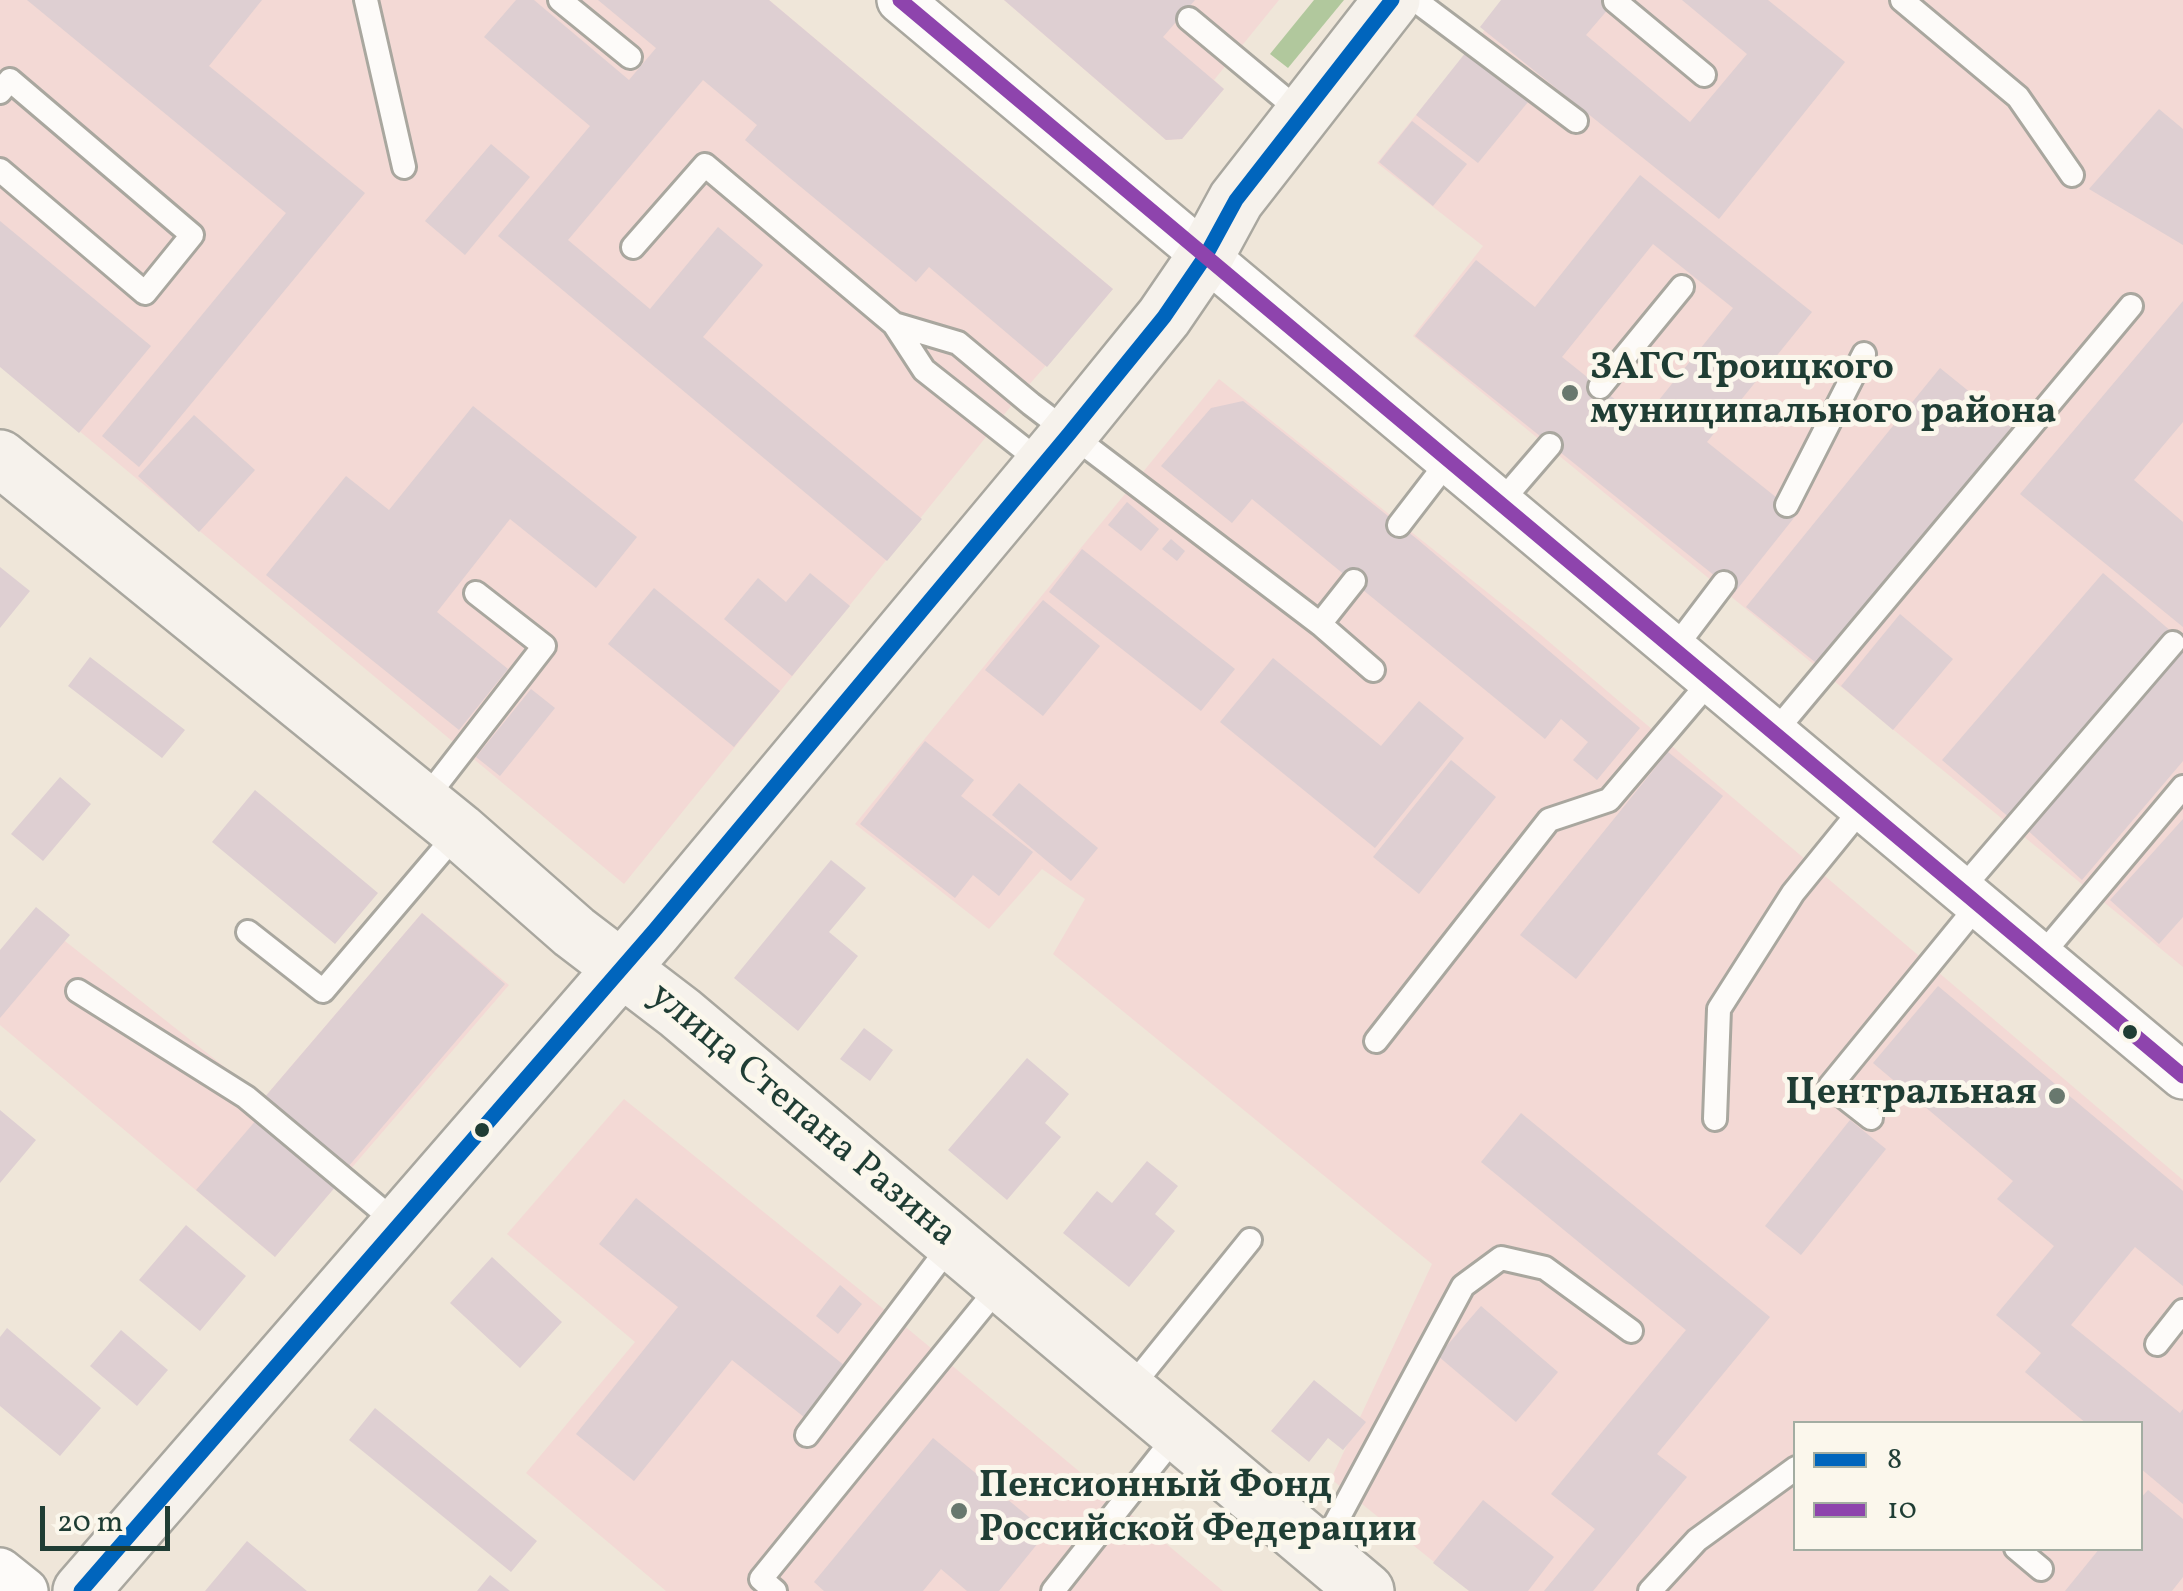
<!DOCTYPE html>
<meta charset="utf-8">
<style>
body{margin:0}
#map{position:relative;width:2183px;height:1591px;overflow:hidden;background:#efe6d9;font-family:Vollkorn,serif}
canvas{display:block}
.legend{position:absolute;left:1793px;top:1421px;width:350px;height:130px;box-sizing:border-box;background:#fbf7ec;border:2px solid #a3ada2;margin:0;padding:12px 18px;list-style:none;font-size:30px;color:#1f3d34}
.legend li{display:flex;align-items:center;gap:20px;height:50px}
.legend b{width:50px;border:2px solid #a3ada2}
.scale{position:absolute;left:40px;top:1506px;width:130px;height:45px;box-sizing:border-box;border:5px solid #1f3d34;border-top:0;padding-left:12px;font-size:30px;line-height:35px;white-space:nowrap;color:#1f3d34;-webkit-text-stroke:8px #fbf7ec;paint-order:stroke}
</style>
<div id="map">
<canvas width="2183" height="1591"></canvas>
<ul class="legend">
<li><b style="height:12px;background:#0065bd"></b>8</li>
<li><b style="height:12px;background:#8e44ad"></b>10</li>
</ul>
<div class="scale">20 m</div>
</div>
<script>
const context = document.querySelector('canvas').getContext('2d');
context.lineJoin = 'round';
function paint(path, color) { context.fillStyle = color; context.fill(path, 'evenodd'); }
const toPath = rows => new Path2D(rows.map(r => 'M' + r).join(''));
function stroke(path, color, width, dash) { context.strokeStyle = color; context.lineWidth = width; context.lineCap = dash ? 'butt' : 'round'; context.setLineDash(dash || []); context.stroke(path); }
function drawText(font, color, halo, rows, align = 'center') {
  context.font = font + ' Vollkorn,serif'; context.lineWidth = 10; context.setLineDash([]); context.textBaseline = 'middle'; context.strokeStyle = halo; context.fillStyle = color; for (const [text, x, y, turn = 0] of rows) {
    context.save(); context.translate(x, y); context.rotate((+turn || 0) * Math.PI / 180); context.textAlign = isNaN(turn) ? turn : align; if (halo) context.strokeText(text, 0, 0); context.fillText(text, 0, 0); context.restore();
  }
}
const built = toPath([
 [0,0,769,0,1113,289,1020,395,624,884,0,365],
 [1004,0,1279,0,1214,80,1224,89,1182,139,1166,140],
 [1509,0,2183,0,2183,967,1413,336,1483,246,1377,163],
 [1219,379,1541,635,2183,1180,2183,1591,1470,1591,1331,1479,1432,1264,1053,954,1085,899,1042,869,989,929,855,824],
 [1796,1424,2140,1424,2140,1548,1796,1548],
 [422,913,509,985,275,1257,0,1025,0,956,32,915,264,1098],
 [624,1099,896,1319,1223,1591,666,1591,526,1473,635,1342,507,1234]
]);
const forest = toPath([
 [1314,0,1344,0,1288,68,1270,54]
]);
const building = toPath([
 [27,0,262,0,209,66,365,193,139,467,102,436,286,213],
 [516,0,534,0,629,80,656,48,598,0,769,0,1113,289,1047,367,929,267,916,282,790,178,745,140,757,125,703,80,568,240,650,309,718,227,763,265,703,337,922,519,887,561,498,236,590,126,484,37],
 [1004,0,1195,0,1163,37,1224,89,1182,139,1166,140],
 [1501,0,1616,0,1586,35,1690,122,1747,54,1682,0,1768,0,1845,62,1719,219,1480,27],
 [1466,52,1528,102,1478,163,1416,115],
 [2159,109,2183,129,2183,245,2089,189],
 [1412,121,1467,164,1433,206,1379,162],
 [491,144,530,177,465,255,425,221],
 [1640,175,1812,312,1707,442,1797,514,1735,592,1415,336,1476,260,1535,307],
 [1653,244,1733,308,1642,421,1562,357],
 [0,221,151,346,79,433,0,367],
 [2183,301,2183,422,2134,480,2183,522,2183,627,2020,494],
 [1940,368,2013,427,1820,666,1746,607],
 [1243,401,1417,539,1640,728,1597,780,1573,760,1588,742,1561,719,1545,739,1252,499,1232,523,1161,466,1211,408],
 [473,406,637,537,596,588,510,519,437,612,508,669,459,730,266,575,346,476,389,510],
 [194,415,255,470,199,532,138,476],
 [1127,502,1159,529,1141,551,1108,525],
 [1171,539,1185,551,1177,561,1162,549],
 [1082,549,1235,669,1201,711,1049,592],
 [0,567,30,591,0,628],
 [810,573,850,606,792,676,724,619,758,578,786,602],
 [2103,573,2172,632,2011,819,1942,760],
 [654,588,780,691,734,747,608,644],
 [1043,600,1100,646,1043,716,985,670],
 [1900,614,1953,659,1893,730,1841,686],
 [2183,642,2183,761,2082,880,2023,826],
 [90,657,185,730,162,758,68,686],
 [1273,658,1381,746,1419,701,1464,738,1375,848,1220,722],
 [531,689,555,708,500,776,476,757],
 [925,741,974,780,961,796,1033,852,999,896,973,875,955,898,860,824],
 [1668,752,1723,796,1576,979,1520,935],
 [1451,760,1496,797,1419,894,1373,857],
 [60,777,91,804,43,861,11,834],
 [1019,783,1098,848,1071,881,992,815],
 [255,790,378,893,335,944,212,842],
 [2183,819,2183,917,2159,944,2110,900],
 [831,860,866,888,829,932,858,956,798,1031,734,978],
 [36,907,70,935,0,1018,0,950],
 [422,913,505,984,347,1168,264,1098],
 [1938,986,2183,1191,2183,1286,2135,1247,2071,1325,2180,1413,2183,1409,2183,1504,2140,1468,2140,1424,2087,1424,2025,1372,2041,1353,1996,1315,2054,1246,1997,1199,2013,1181,1873,1063],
 [864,1028,893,1050,870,1081,840,1059],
 [1027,1058,1069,1094,1045,1123,1061,1137,1007,1200,948,1150],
 [0,1110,36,1140,0,1183],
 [1521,1113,1770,1317,1657,1454,1687,1477,1593,1591,1544,1591,1595,1529,1551,1494,1686,1330,1481,1162],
 [258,1118,337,1185,275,1257,196,1190],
 [1850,1120,1886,1149,1801,1255,1765,1226],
 [1147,1161,1178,1186,1155,1214,1175,1231,1129,1287,1063,1233,1097,1191,1112,1203],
 [636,1198,850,1370,809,1421,732,1360,634,1481,576,1434,678,1307,599,1244],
 [186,1225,246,1276,200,1331,139,1280],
 [492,1257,562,1322,520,1368,450,1303],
 [840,1285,862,1304,838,1334,816,1316],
 [1481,1306,1558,1372,1516,1422,1438,1356],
 [7,1328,101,1408,60,1456,0,1406,0,1337],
 [121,1330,168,1370,137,1406,90,1366],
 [1314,1380,1366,1422,1343,1450,1328,1438,1309,1462,1271,1431],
 [375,1408,537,1541,511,1572,349,1440],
 [933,1438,1047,1532,999,1591,967,1591,941,1569,923,1591,824,1591,814,1582],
 [2148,1490,2183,1519,2183,1577,2172,1591,2065,1591,2100,1548,2140,1548,2140,1499],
 [1483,1500,1554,1557,1528,1591,1469,1591,1433,1563],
 [247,1541,307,1591,205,1591],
 [490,1575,510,1591,477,1591]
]);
const lane = toPath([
 [366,0,404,167],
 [560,0,630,57],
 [1415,0,1576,121],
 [1902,0,2018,97,2072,175],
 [1615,1,1704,75],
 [1189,19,1303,114],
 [0,92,10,80,192,235,145,293,0,170],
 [633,247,705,165,894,324,958,343,1031,404,1320,624,1373,670],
 [894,324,924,370,1043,464],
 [1600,387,1682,287],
 [1500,503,1550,445],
 [1787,505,1864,354],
 [1399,525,1449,460],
 [1320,624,1354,581],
 [1674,649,1724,583],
 [1774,733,2131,306],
 [423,802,544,646,476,593],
 [1961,890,2173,643],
 [248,932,323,991,459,831],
 [2040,957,2183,787],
 [78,991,246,1097,398,1224],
 [1376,1041,1549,820,1609,800,1711,680],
 [1871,1118,1830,1086,1978,905],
 [1715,1119,1719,1009,1793,893,1863,807],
 [2157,1344,2183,1311],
 [1128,1391,1250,1240],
 [807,1435,952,1243],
 [2016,1548,2041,1569],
 [1320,1552,1463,1286,1501,1258,1545,1268,1631,1331],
 [775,1591,761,1579,1001,1284],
 [1053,1591,1178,1433],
 [1650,1591,1697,1540,1796,1468]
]);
const street = toPath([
 [900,0,2183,1076],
 [0,1571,25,1591]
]);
const secondary = toPath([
 [0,458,459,831,574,932,680,1013,1366,1591],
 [81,1591,654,931,1069,434,1164,317,1205,257,1236,200,1392,0]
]);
const bus1 = toPath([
 [81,1591,654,931,1069,434,1164,317,1205,257,1236,200,1392,0]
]);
const bus2 = toPath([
 [900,0,2183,1076]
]);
const markers = [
 [1570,393,10,"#68786e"],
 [2130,1032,9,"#1f3d34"],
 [2057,1096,10,"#68786e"],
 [482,1130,9,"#1f3d34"],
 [959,1511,10,"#68786e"]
];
const poiNames = [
 ["ЗАГС Троицкого",1590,371],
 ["муниципального района",1590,415],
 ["Центральная",2037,1096,"right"],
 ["Пенсионный Фонд",979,1489],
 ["Российской Федерации",979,1533]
];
const streetNames = [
 ["улица Степана Разина",801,1117,40]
];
paint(built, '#f3d9d5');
paint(forest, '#b1c89d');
paint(building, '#decfd2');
stroke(lane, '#a9a79f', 28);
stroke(street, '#a9a79f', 50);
stroke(secondary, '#a9a79f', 60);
stroke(lane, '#fdfbf9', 22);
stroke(street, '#fdfbf9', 45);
stroke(secondary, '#f6f2ec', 55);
stroke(bus1, '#0065bd', 15);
stroke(bus2, '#8e44ad', 15);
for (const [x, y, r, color] of markers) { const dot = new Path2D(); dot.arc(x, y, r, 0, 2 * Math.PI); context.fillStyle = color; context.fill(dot); stroke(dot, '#fbf7ec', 4); }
drawText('bold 38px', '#1f3d34', '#fbf7ec', poiNames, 'left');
drawText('38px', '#1f3d34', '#fbf7ec', streetNames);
</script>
